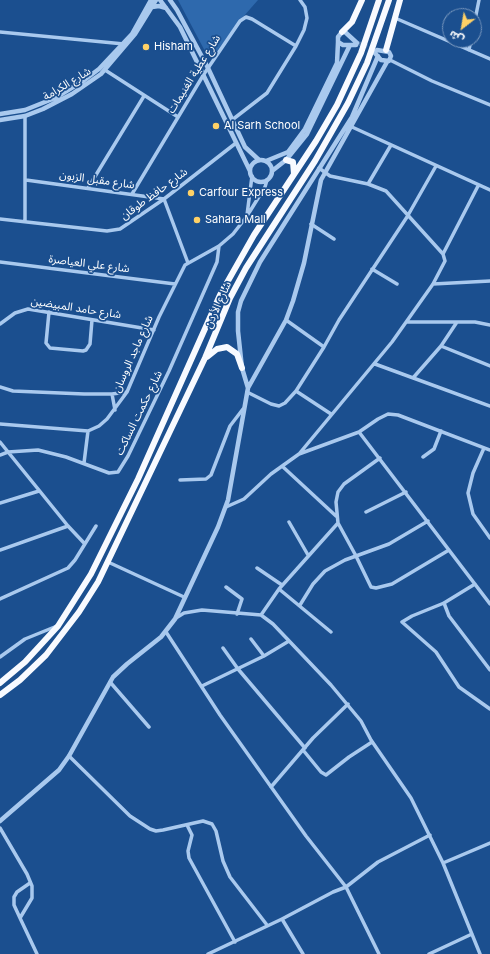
<!DOCTYPE html>
<meta charset="utf-8">
<style>
body{margin:0}
#map{position:relative;width:490px;height:954px;overflow:hidden;background:#1b4f8f;font-family:Inter,"Noto Sans Arabic",sans-serif}
canvas{display:block}
.north{position:absolute;left:442px;top:8px;width:40px;height:40px;box-sizing:border-box;background:#1b4f8f;border:1px solid #7695bc;border-radius:50%;rotate:211deg;font-size:11px;font-weight:700;line-height:16px;text-align:center;color:#fff}
.north::after{content:'';display:block;margin:auto;width:14px;height:18px;background:#ffd166;clip-path:polygon(50% 0,100% 100%,50% 72%,0 100%)}
</style>
<div id="map">
<canvas width="490" height="954"></canvas>
<div class="north">ش</div>
</div>
<script>
const context = document.querySelector('canvas').getContext('2d');
context.lineJoin = 'round';
function paint(path, color) { context.fillStyle = color; context.fill(path, 'evenodd'); }
const toPath = rows => new Path2D(rows.map(r => 'M' + r).join(''));
function stroke(path, color, width, dash) { context.strokeStyle = color; context.lineWidth = width; context.lineCap = dash ? 'butt' : 'round'; context.setLineDash(dash || []); context.stroke(path); }
function drawText(font, color, halo, rows, align = 'center') {
  context.font = font + ' Inter,"Noto Sans Arabic",sans-serif'; context.lineWidth = 3.5; context.setLineDash([]); context.textBaseline = 'middle'; context.strokeStyle = halo; context.fillStyle = color; for (const [text, x, y, turn = 0] of rows) {
    context.save(); context.translate(x, y); context.rotate((+turn || 0) * Math.PI / 180); context.textAlign = isNaN(turn) ? turn : align; if (halo) context.strokeText(text, 0, 0); context.fillText(text, 0, 0); context.restore();
  }
}
const green = toPath([
 [178,0,258,0,236,25,215,54,207,55]
]);
const tertiaryTunnel = toPath([
 [357,43,375,49]
]);
const minor = toPath([
 [395,18,490,59],
 [474,25,479,0],
 [0,32,124,44],
 [469,50,471,40],
 [390,60,432,81,490,105],
 [105,70,178,117],
 [232,120,267,93,296,46,304,30,307,18,305,7,300,0],
 [352,127,490,190],
 [26,180,164,199],
 [368,184,391,145],
 [88,188,144,96],
 [132,194,204,74,240,21,246,17,252,19,296,46],
 [164,199,188,263],
 [247,215,252,176],
 [0,219,107,231,120,229,164,199,236,143],
 [25,221,25,116],
 [311,224,334,239],
 [443,254,478,186],
 [0,262,175,284],
 [372,269,397,284],
 [433,284,490,281],
 [49,312,46,343,50,348,83,351,86,350,90,344,92,320],
 [286,320,324,347],
 [407,322,475,322,490,325],
 [0,324,15,313,28,309,154,330],
 [441,346,490,366],
 [375,364,490,406],
 [413,378,441,346,457,322],
 [0,387,13,391,84,394,112,394,127,392],
 [296,391,331,414],
 [247,392,271,404,279,406,285,403,296,391,324,347,339,320,407,217,436,166],
 [112,394,115,410],
 [0,424,88,431,99,426,107,419,127,392,159,317,185,265,219,246,233,234,247,216,265,187,267,180],
 [359,432,490,604],
 [0,442,68,526,84,543],
 [484,448,473,473,468,493,473,514,490,538],
 [299,454,392,342,433,284,445,261,443,254,386,191,368,184,330,176,319,168],
 [0,455,8,452,38,450,66,457,109,473,118,472,128,456,169,371,217,262,219,246],
 [423,457,434,449,441,431],
 [380,458,344,484,338,492,336,502,338,523,356,556,371,587,376,588,392,584,449,550],
 [84,463,88,431],
 [282,466,336,516],
 [180,480,206,479,211,475,230,426,243,409],
 [0,503,39,491],
 [226,507,244,499,271,474,299,454,359,432,378,419,388,414,398,415,490,450],
 [366,512,406,492],
 [289,522,308,555],
 [0,550,68,526],
 [108,562,184,597],
 [257,568,282,585],
 [475,584,444,603,412,616,402,622,436,652,459,687,490,709],
 [226,587,242,599,237,614],
 [279,589,331,632],
 [0,599,68,568,75,560,96,526],
 [444,603,449,616,490,670],
 [300,605,313,584,325,571,345,560,389,544,428,521],
 [261,615,279,589,338,523],
 [176,618,184,613,202,610,261,615,273,624,331,685,361,721,371,740,411,798,443,863,480,954],
 [166,632,220,715,306,836,346,887,379,954],
 [251,639,264,656],
 [223,648,238,669,305,748],
 [0,657,25,639,57,626],
 [110,682,149,727],
 [202,686,264,656,289,641],
 [303,750,321,772,326,775,349,757,372,742],
 [69,756,130,816,150,829,156,831,163,830,203,821,212,824,216,831,223,861,230,877,267,925],
 [271,787,313,738,348,704],
 [187,825,192,835,188,851,189,858,235,942],
 [0,828,27,874,32,886,32,898,20,918,37,954],
 [443,863,490,843],
 [20,918,14,905,14,897,17,892,30,883],
 [282,919,303,954],
 [208,954,282,919,333,892,346,887,378,862,430,835],
 [429,954,472,934]
]);
const tertiary = toPath([
 [160,0,180,27,250,171],
 [170,0,177,10,208,68,245,147,259,160],
 [152,7,159,6,166,8],
 [356,45,343,45,338,42,338,37,342,32,345,32,357,43],
 [374,52,381,60,389,61,391,56,389,52,377,50],
 [0,114,25,110,55,98,83,81,99,69,132,34,151,0],
 [0,120,25,116,43,109,72,94,101,74,135,34,156,0],
 '250 171a11 11 0 1 1 22 0a11 11 0 1 1-22 0Z',
 [266,161,288,152,305,129,337,63,338,42],
 [272,171,286,160,307,134,350,45],
 [248,388,242,368,238,331,238,312,241,301,260,262,352,117,378,56],
 [0,821,59,770,69,756,113,677,127,664,161,637,175,619,218,527,228,500,248,388,286,320,293,301,304,263,321,180,387,62]
]);
const trunk = toPath([
 [342,32,352,22,362,0],
 [386,50,400,0],
 [286,160,293,162,294,174],
 [207,357,217,349,227,347,237,354,242,368],
 [0,683,25,662,58,626,91,574,138,479,220,295,254,235,316,141,337,105,361,53,379,0],
 [0,695,20,680,46,655,79,612,98,582,205,358,230,298,246,268,315,161,348,103,367,63,389,0]
]);
const markers = [
 [146,47,4,"#ffd166"],
 [216,126,4,"#ffd166"],
 [191,193,4,"#ffd166"],
 [197,220,4,"#ffd166"]
];
const poiNames = [
 ["Hisham",154,47],
 ["Al Sarh School",224,126],
 ["Carfour Express",199,193],
 ["Sahara Mall",205,220]
];
const streetNames = [
 ["شارع عطية الغنيمات",194,74,-58],
 ["شارع الكرامة",67,84,-31],
 ["شارع مقبل الزبون",97,180,8],
 ["شارع حافظ طوقان",154,194,-36],
 ["شارع علي العياصرة",89,264,7],
 ["شارع الأردن",218,305,-66],
 ["شارع حامد المبيضين",76,308,9],
 ["شارع ماجد الروسان",133,354,-66],
 ["شارع حكمت الساكت",139,413,-64]
];
paint(green, '#2e69ad');
stroke(tertiaryTunnel, '#3d69a0', 4.5, [4.5, 2]);
stroke(minor, '#a9c9ee', 3.5);
stroke(tertiary, '#a9c9ee', 4.5);
stroke(trunk, '#f8faff', 6);
for (const [x, y, r, color] of markers) { const dot = new Path2D(); dot.arc(x, y, r, 0, 2 * Math.PI); context.fillStyle = color; context.fill(dot); stroke(dot, '#1b4f8f', 1.5); }
drawText('11px', '#fff', '#1b4f8f', poiNames, 'left');
drawText('11px', '#fff', '#1b4f8f', streetNames);
</script>
